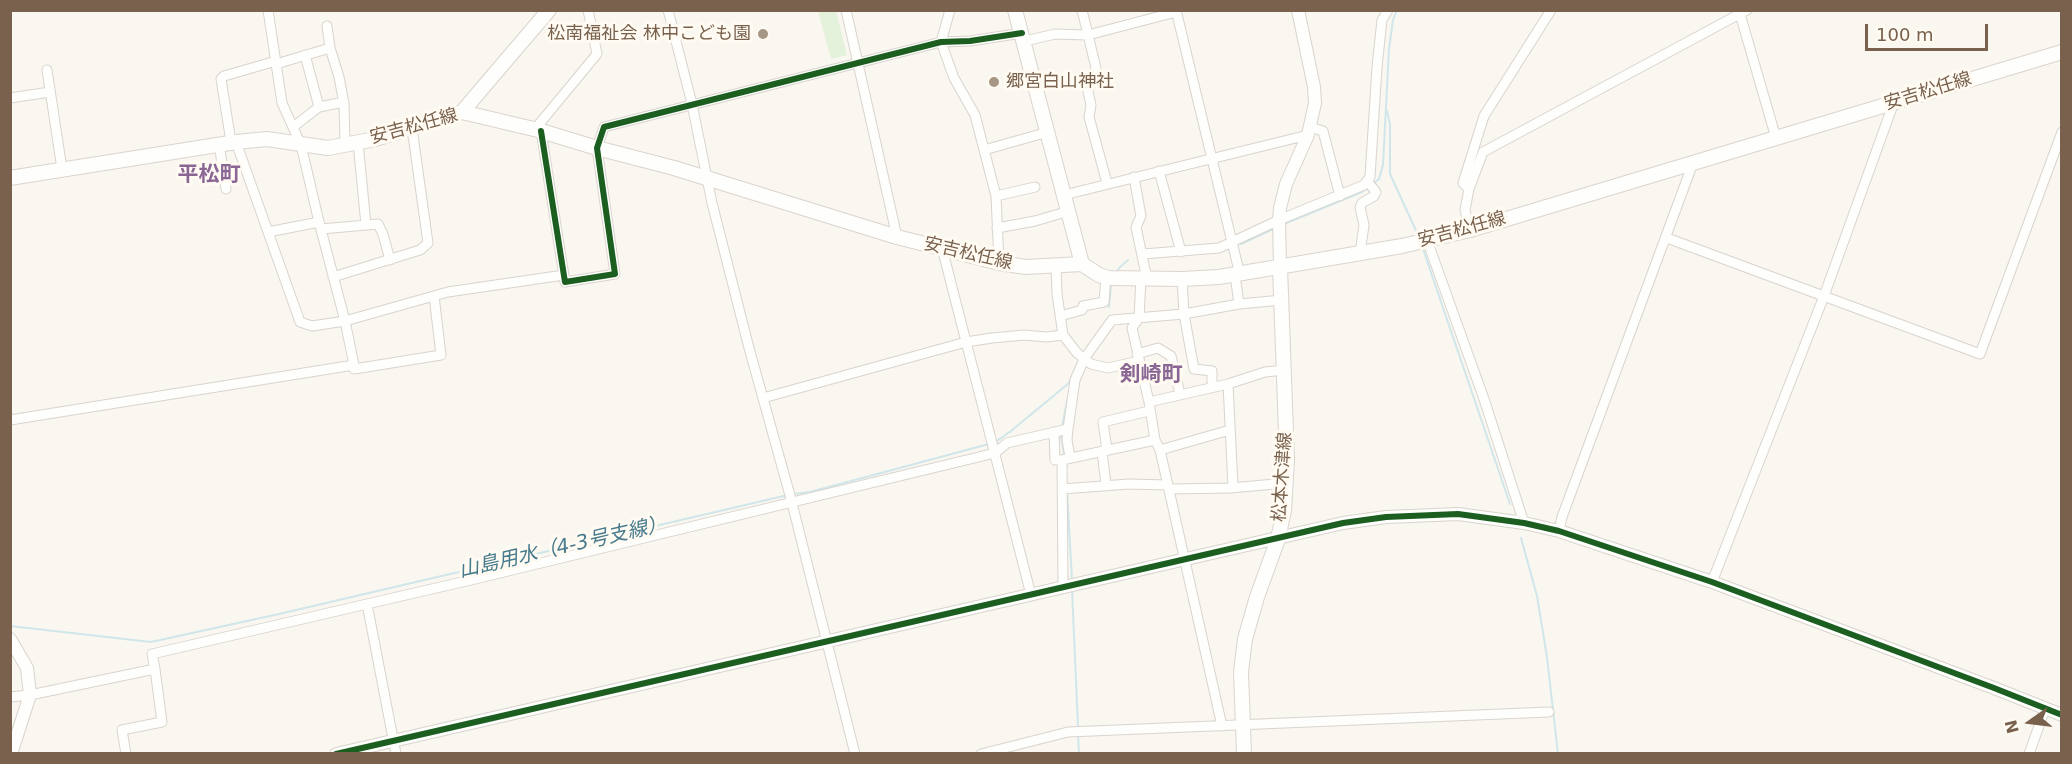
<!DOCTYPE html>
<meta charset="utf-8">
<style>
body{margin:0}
#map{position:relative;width:2072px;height:764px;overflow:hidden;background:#f9f7f0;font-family:"DejaVu Sans",sans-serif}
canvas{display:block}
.frame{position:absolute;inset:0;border:12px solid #79614d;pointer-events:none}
.north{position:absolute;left:2000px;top:692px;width:60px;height:60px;-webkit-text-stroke:4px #fffbf2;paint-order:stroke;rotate:256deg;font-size:16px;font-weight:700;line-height:24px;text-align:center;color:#79614d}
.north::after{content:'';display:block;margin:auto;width:21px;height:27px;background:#79614d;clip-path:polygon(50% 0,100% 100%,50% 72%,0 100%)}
.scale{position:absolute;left:1865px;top:24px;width:123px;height:27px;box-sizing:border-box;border:3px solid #79614d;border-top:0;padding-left:8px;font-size:18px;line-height:21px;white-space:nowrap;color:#79614d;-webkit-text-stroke:4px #fffbf2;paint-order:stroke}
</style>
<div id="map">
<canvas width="2072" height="764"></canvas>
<div class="frame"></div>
<div class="north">N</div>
<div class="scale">100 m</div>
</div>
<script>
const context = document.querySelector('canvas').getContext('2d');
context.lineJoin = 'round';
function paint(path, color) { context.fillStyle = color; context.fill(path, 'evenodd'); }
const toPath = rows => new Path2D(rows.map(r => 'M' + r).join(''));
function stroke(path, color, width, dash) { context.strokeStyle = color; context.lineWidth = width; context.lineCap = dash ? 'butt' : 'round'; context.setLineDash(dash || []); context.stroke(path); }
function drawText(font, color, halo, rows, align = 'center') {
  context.font = font + ' "DejaVu Sans","Noto Sans JP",sans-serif'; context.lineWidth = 6; context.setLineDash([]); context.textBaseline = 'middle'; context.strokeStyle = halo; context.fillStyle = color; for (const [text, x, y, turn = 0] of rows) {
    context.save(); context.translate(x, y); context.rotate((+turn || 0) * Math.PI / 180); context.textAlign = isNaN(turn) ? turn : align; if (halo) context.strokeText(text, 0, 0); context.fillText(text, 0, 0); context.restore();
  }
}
const green = toPath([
 [818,11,836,11,847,55,831,59]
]);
const stream = toPath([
 [1387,111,1390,124,1390,174,1419,237],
 [1374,183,1379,179,1383,165,1389,49,1393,20,1397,10],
 [1284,224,1362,192,1369,187],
 [1241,244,1273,229],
 [1423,249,1510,504],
 [1116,273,1120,267,1128,260],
 [1109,307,1111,284],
 [1062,426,1068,397],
 [1061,437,1065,458],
 [994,443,1011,431,1069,383,1078,362],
 [1067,490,1072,580],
 [794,494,810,492,989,444],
 [1521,538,1537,596,1547,657,1558,754],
 [1072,589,1078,727],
 [10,626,151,642,279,614,788,495],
 [1078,733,1079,754]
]);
const minor = toPath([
 [668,10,692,104,712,203,749,348,791,499,855,754],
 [846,10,897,237],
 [950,10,941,42,954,78,975,115,996,196,999,263],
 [1082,10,1096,68,1087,87,1091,105,1089,117,1107,183],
 [1176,10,1240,275],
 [1740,14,1776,138],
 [327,26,330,48,339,77,344,104,345,144],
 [1025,41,1055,34,1088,35,1176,12],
 [305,55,319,107],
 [276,64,330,48],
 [47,70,62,169],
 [10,98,50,92],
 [293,127,319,107,344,102],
 [1310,127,1323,131,1340,196],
 [535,129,597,54,588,10],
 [541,131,565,282,615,274,597,148,604,127,941,42,970,41,1022,33],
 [231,142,221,79,224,76,276,61],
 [236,142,300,322,312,326,345,321,448,292,564,275],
 [358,142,366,225],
 [219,144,226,189],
 [984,150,1048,132],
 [1159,171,1181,252],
 [1134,177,1141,216,1136,227,1147,279],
 [1469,189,1463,183,1484,116,1551,10],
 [1064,195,1308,135],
 [996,196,1035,187],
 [997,228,1035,221,1069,211],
 [321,229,378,224,383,234,390,260],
 [1470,230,1465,210,1469,189,1483,152,1747,10],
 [268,232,319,222],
 [1667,238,1980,354,2062,132],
 [1427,240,1484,399,1524,523],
 [942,248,1031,595],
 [1360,253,1364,225,1360,207,1362,203,1374,196,1376,192,1367,181],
 [1143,254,1219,248,1279,220,1364,185,1370,177,1377,67,1382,20,1388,10],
 [1235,275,1239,304],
 [333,277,420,250,428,243,412,128],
 [1141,278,1139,318,1132,328,1149,402,1155,440,1160,450,1222,726],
 [1182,279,1184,314,1194,369,1212,371,1212,387],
 [1060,316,1082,310,1083,306,1104,302,1106,277],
 [1063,335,1077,353,1091,364,1108,368,1139,361],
 [1137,354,1158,348,1171,356,1180,394],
 [354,369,441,355,434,296],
 [1228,384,1233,487],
 [763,398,966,342,992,338,1024,335,1046,337,1063,335,1057,294,1056,266],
 [1149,402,1228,384,1265,372,1285,370],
 [10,420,354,365,345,321,319,222,301,145,282,103,268,10],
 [1068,429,1067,440,1070,457],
 [1054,432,1055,460,1062,460,1063,587],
 [1107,450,1103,422,1149,411],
 [1160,450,1230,430],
 [1102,451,1106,485],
 [1062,460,1155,440],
 [1062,489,1129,484,1168,485],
 [1169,489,1230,488,1286,483],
 [1559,531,1562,517,1693,163],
 [1712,582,1824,296,1894,102],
 [367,604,475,579,995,453,1007,443,1068,429,1075,380,1084,359,1112,320,1184,314,1239,304,1282,300],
 [155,669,152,654,367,604,396,754],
 [10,697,30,695,155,669,162,722,122,730,126,754],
 [981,754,1068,732,1549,712],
 [2029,754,2045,709]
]);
const tertiary = toPath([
 [1280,267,1279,220,1280,208,1286,184,1308,135,1315,103,1314,87,1298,10],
 [10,639,27,668,30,695,11,754],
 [336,754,1343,523,1386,517,1458,514,1524,523,1559,531,1712,582,1994,688,2062,715]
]);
const secondary = toPath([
 [1015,10,1082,264],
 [462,112,549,10],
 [10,178,236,142,267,139,328,148,375,139,462,112,538,130,597,148,674,168,897,237,999,263,1026,267,1082,264,1099,275,1108,278,1182,279,1219,277,1402,246,1470,230,2062,52],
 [1244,754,1241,672,1245,639,1257,597,1278,539,1284,510,1287,460,1280,267]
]);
const cycleway = toPath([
 [541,131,565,282,615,274,597,148,604,127,941,42,970,41,1022,33],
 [336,754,1343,523,1386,517,1458,514,1524,523,1559,531,1712,582,1994,688,2062,715]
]);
const markers = [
 [763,34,6,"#a69686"],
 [994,82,6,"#a69686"]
];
const poiNames = [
 ["松南福祉会 林中こども園",751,34],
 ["郷宮白山神社",1006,82,"left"]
];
const streetNames = [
 ["安吉松任線",1928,92,-17],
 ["安吉松任線",414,127,-15],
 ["安吉松任線",1462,230,-15],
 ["安吉松任線",968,254,13],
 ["松本木津線",1283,477,-86]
];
const waterNames = [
 ["山島用水（4-3号支線）",563,548,-13]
];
const quarterNames = [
 ["平松町",209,176],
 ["剣崎町",1151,376]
];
paint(green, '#e4f1db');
stroke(stream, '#d0e6ea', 2);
stroke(minor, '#d9d4cd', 11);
stroke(tertiary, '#d9d4cd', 14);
stroke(secondary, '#dad4cd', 16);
stroke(minor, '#fefefd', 9);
stroke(tertiary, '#fefefd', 12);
stroke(secondary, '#fefefd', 14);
stroke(cycleway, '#1b5e20', 6);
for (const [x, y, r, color] of markers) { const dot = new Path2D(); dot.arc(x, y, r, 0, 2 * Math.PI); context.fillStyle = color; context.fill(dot); stroke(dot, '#fffbf2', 2); }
drawText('18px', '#79614d', '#fffbf2', poiNames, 'right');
drawText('18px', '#79614d', '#fffbf2', streetNames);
drawText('italic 20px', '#467a8c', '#fffbf2', waterNames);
drawText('bold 21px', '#8a6694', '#fffbf2', quarterNames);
</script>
